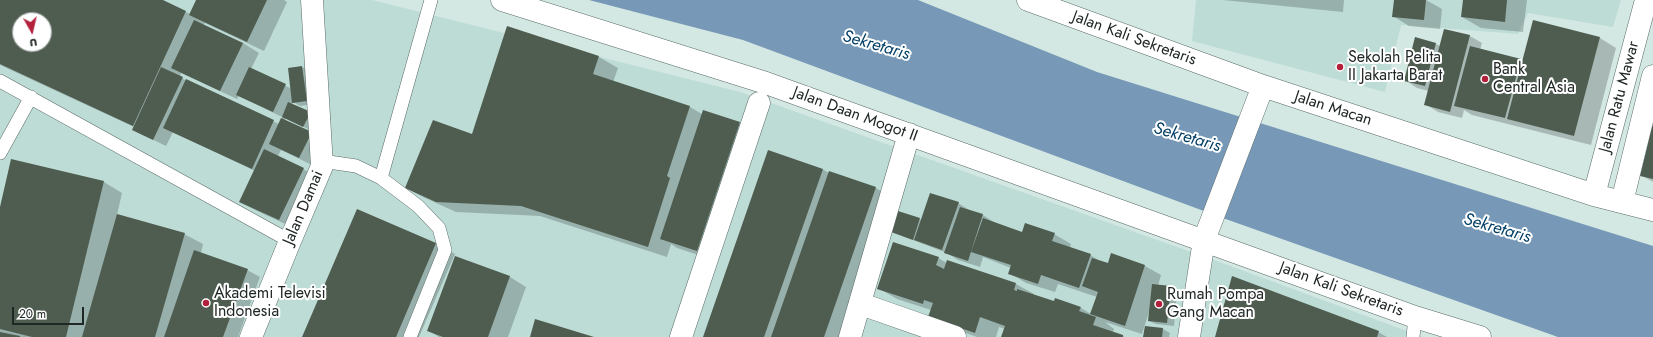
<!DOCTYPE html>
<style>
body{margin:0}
#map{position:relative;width:1653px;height:337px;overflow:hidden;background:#d3e8e3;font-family:Jost,sans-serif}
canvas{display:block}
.north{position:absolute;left:12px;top:12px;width:40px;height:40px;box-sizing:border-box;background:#fff;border:1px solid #a6a9a8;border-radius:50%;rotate:172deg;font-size:11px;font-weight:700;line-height:16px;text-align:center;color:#202826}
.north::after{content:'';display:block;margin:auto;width:14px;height:18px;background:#b3203c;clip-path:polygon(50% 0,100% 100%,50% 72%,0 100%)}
.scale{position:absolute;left:12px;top:307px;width:72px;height:18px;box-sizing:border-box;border:2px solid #202826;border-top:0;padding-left:5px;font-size:12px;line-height:14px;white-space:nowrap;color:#202826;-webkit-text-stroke:3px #fff;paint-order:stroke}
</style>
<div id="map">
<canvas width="1653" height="337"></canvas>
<div class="north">U</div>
<div class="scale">20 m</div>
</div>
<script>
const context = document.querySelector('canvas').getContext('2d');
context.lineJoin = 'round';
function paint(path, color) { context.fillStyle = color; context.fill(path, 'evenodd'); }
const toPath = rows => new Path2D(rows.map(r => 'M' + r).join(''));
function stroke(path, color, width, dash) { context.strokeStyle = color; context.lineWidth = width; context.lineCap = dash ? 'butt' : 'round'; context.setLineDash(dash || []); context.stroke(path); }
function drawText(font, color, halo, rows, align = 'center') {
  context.font = font + ' Jost,sans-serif'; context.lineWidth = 4; context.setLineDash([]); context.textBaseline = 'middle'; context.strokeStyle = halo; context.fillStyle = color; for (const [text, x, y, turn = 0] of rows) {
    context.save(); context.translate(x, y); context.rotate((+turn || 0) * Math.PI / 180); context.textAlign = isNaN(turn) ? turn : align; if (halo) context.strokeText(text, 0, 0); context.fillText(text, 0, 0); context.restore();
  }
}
const built = toPath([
 [0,0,372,0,740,92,1228,265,1423,337,0,337],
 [20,20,44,20,44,44,20,44],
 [1196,0,1621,0,1613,27,1528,13,1518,34,1401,25,1385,92,1192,41]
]);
const water = toPath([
 [589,0,918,0,1097,72,1653,246,1653,337,1558,337,1220,217,743,40]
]);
const shadow = toPath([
 [0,0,161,0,190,14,197,0,284,0,287,2,264,51,205,23,203,25,243,43,259,53,251,69,292,89,302,67,309,71,313,104,300,106,293,102,292,105,310,113,310,130,286,118,285,120,311,133,312,165,281,150,278,156,320,178,296,229,257,211,240,202,255,171,173,132,166,146,133,130,134,127,0,65],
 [20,20,44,20,44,44,20,44],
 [181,73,237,99,239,96,282,117,279,124,187,81,180,77],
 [1223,0,1344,0,1343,12],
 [1395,0,1426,0,1442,9,1440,29,1409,26,1393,16],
 [1464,0,1527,0,1523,32,1481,28,1462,17],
 [1534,21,1600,38,1616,48,1591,145,1472,115,1464,110,1462,118,1438,112,1425,104,1429,91,1417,88,1405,80,1436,44,1440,46,1470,36,1482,43,1480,50,1523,62],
 [599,57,618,68,613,82,690,107,702,114,739,123,756,133,714,260,677,248,671,244,667,257,540,216,456,212,425,198,406,188,472,136],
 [1653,128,1653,182,1641,175],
 [822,169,829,173,876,188,888,195,844,337,704,337],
 [104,182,122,193,117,215,184,234,203,244,201,253,247,270,260,277,238,337,0,337,0,211],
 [958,203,971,211,983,215,995,223,1023,233,1054,234,1071,244,1070,248,1090,255,1102,262,1108,264,1111,255,1145,266,1161,275,1158,286,1171,287,1177,291,1174,326,1156,324,1149,321,1149,312,1142,334,1105,322,1114,329,1113,332,1125,337,1002,337,1005,329,999,327,996,337,977,337,948,327,931,310,897,299,878,288,938,258,947,263,1016,284,1034,294,1034,296,1054,303,1055,299,1081,308,1091,314,1097,297,1058,284,1055,292,1026,283,1009,273,1011,268,983,257,980,267,958,260,947,253,892,232,899,212,921,220],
 [436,243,455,254,419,337,303,337],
 [456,258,510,277,526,287,508,337,439,337,429,331],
 [1145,327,1163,329,1170,333,1169,337,1144,337],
 [1378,332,1387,337,1216,337]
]);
const building = toPath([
 [0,0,163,0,186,11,133,126,0,64],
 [20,20,44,20,44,44,20,44],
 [196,0,267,0,247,42,189,15],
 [1394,0,1426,0,1424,20,1392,17],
 [1463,0,1507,0,1505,22,1461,17],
 [194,20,243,43,220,91,171,68],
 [1533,20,1600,37,1574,136,1507,119],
 [507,26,599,56,593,74,690,106,667,176,670,178,648,247,521,206,436,202,405,188,433,120,472,134],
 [1444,29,1470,35,1450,112,1424,105],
 [1415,37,1436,43,1425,86,1404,81],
 [1470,46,1521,59,1505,118,1454,106],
 [302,66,307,101,292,103,288,68],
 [161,67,183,77,153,140,132,130],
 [249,67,286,84,273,112,236,95],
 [186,79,274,120,252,169,163,128],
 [288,102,311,112,303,127,282,117],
 [703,110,740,122,697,251,660,239],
 [281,118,312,132,299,158,269,144],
 [1652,126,1653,126,1653,179,1640,176],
 [264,149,304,168,279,220,239,202],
 [768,150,823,169,764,337,703,337],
 [11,159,104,181,66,337,32,337,0,329,0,207],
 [829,171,876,187,865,219,824,337,771,337],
 [930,193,959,202,942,250,914,240],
 [960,207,983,214,968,261,944,253],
 [357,209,436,243,396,337,302,337],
 [898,211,920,218,913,240,891,232],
 [117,214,185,233,155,337,82,337],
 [983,218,1022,232,1025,223,1055,233,1052,241,1091,254,1079,288,1041,275,1038,284,1008,274,1011,265,971,252],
 [893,242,939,257,936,265,944,269,947,260,1016,283,1014,290,1017,291,1017,289,1054,301,1055,298,1081,307,1079,311,1096,317,1093,325,1123,335,1123,337,1001,337,1005,326,980,317,975,333,928,317,933,303,924,300,923,304,877,289],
 [194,250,248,269,223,337,164,337],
 [1111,253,1145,265,1125,326,1090,314,1098,292,1082,286,1092,258,1108,263],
 [455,256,510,276,488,337,443,337,427,331],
 [1232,276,1379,331,1377,337,1215,337],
 [1152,284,1171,286,1167,323,1148,321],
 [535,319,594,337,530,337],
 [1145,326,1163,328,1162,337,1143,337],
 [0,332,20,336,20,337,0,337]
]);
const lane = toPath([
 [0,81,290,241],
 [0,153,31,97],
 [322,161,356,166,381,178,418,206,439,228,445,250,410,337],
 [381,178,431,0],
 [1413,337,1415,317]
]);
const street = toPath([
 [502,0,766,83,1415,317,1480,337],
 [1028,0,1263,86,1594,195,1653,210],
 [1594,195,1646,0],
 [1622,202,1653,76],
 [861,304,955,337],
 [251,337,290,241,322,166,312,0],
 [681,337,759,103],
 [850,337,909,134],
 [1189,337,1204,240,1263,86]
]);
const markers = [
 [1340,67,4,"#b3203c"],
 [1485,79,4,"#b3203c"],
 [206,303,4,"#b3203c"],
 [1159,304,4,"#b3203c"]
];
const streetNames = [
 ["Jalan Kali Sekretaris",1134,39,20],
 ["Jalan Ratu Mawar",1620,97,-75],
 ["Jalan Macan",1333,109,18],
 ["Jalan Daan Mogot II",855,115,20],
 ["Jalan Damai",304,208,-67],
 ["Jalan Kali Sekretaris",1341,290,20]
];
const poiNames = [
 ["Sekolah Pelita",1348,58],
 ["II Jakarta Barat",1348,76],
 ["Bank",1493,70],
 ["Central Asia",1493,88],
 ["Akademi Televisi",214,294],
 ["Indonesia",214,312],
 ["Rumah Pompa",1167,295],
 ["Gang Macan",1167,313]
];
const waterNames = [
 ["Sekretaris",876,46,16],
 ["Sekretaris",1187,138,16],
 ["Sekretaris",1497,229,16]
];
paint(built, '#bedcd6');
paint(water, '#7798b6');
paint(shadow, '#0003');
paint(building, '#4f5c50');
stroke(lane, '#596b67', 14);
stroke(street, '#596b67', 23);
stroke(lane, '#fff', 13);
stroke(street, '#fff', 22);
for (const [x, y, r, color] of markers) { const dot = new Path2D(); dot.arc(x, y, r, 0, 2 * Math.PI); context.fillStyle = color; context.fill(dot); stroke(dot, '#fff', 1.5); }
drawText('16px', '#202826', '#fff', streetNames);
drawText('16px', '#202826', '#fff', poiNames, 'left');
drawText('italic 17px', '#044067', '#fff', waterNames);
</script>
